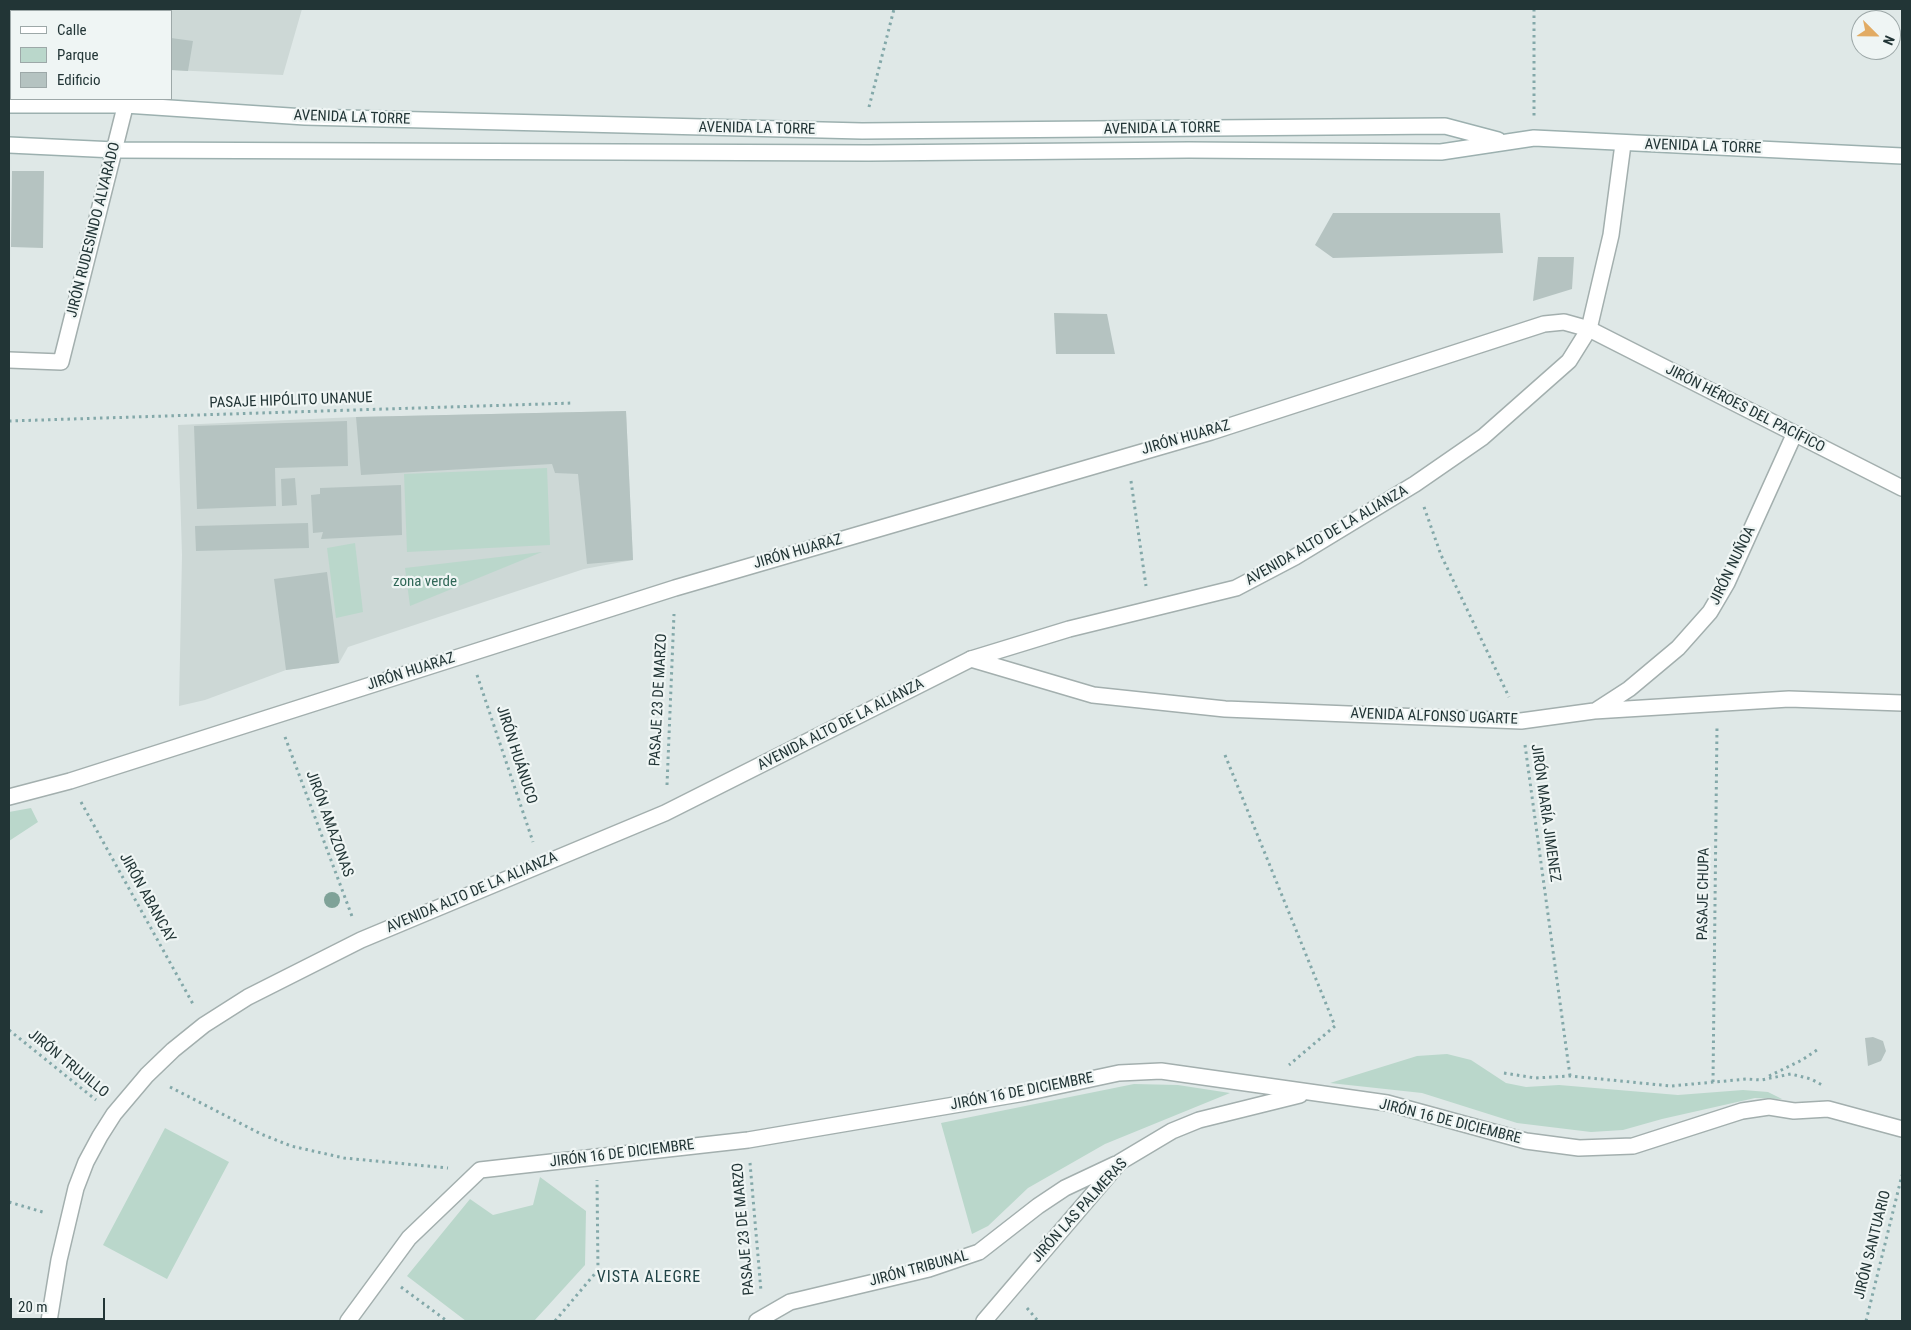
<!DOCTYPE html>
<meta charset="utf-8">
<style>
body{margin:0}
#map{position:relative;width:1911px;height:1330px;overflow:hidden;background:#dfe8e7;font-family:"Roboto Condensed",sans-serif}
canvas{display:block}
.frame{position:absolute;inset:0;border:10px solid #223536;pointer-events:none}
.legend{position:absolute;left:10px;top:10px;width:162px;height:90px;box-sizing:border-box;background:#eff5f4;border:1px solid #9da8a8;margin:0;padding:6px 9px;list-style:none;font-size:15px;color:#223536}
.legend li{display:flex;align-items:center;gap:10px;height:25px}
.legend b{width:25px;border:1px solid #9da8a8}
.north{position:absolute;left:1851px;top:10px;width:50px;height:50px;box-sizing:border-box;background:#eff5f4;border:1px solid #9da8a8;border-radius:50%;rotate:113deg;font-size:14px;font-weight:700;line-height:20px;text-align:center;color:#223536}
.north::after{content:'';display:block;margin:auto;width:18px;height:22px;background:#e2ab63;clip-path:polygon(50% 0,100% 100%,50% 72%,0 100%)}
.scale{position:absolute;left:10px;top:1298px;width:95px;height:22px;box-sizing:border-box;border:2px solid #223536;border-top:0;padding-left:6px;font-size:15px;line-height:18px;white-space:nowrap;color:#223536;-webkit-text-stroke:4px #eff5f4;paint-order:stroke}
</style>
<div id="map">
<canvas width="1911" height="1330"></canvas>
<div class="frame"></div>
<ul class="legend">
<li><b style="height:6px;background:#fff"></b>Calle</li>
<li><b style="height:14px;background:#bad7cb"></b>Parque</li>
<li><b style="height:14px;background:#b5c3c1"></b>Edificio</li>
</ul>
<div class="north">N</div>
<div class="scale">20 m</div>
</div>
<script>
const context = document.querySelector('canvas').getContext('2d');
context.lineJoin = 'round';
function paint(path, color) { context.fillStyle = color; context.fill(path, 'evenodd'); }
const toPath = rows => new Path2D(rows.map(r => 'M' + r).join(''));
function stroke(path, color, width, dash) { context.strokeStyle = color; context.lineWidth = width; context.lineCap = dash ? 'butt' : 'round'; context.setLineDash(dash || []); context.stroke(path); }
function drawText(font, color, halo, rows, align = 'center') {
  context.font = font + ' "Roboto Condensed",sans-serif'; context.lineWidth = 4.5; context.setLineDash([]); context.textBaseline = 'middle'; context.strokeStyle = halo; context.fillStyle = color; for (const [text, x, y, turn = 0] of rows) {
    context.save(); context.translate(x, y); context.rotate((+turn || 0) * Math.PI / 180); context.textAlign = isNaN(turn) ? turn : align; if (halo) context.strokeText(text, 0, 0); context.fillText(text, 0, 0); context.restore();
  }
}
const built = toPath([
 [165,9,302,9,283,75,171,70,171,11,164,11],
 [626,411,633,560,584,569,348,647,339,663,286,670,205,700,179,706,182,555,178,425,356,417]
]);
const green = toPath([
 [547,468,550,545,407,552,404,474],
 [355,543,363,612,336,618,327,548],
 [542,552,410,606,405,568],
 [31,808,38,822,9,841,9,812],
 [1447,1054,1471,1060,1506,1083,1526,1087,1559,1085,1678,1095,1743,1090,1768,1092,1782,1099,1755,1098,1662,1119,1623,1130,1591,1132,1517,1123,1422,1093,1330,1083,1417,1056],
 [1134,1084,1178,1085,1230,1093,1105,1144,1028,1188,988,1226,972,1234,941,1123],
 [165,1128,229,1162,167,1279,103,1245],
 [540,1177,586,1211,585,1265,534,1321,466,1321,407,1276,470,1199,493,1215,533,1205]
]);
const building = toPath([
 [171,38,193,41,188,71,171,70],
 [12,171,44,171,43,248,11,247],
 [1333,213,1500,213,1503,253,1333,258,1315,245],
 [1538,257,1574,257,1572,289,1533,301],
 [1054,313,1107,314,1115,354,1056,354],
 [626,411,633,560,587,564,578,474,555,473,552,464,361,475,356,417],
 [347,421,348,466,275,468,276,506,197,509,194,426],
 [295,478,297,505,282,506,281,479],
 [401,485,402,535,321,539,323,532,313,533,311,495,320,494,320,488],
 [308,523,309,548,196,551,195,526],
 [327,572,339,663,286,670,274,579],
 [1873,1037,1883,1041,1886,1051,1881,1061,1868,1066,1865,1038]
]);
const path = toPath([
 [1534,9,1534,116],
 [869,107,894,9],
 [9,421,574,403],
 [1131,481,1146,586],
 [1424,507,1441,555,1509,697],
 [477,675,533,842],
 [285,737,353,919],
 [1525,745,1570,1076],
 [1225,755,1335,1026,1289,1065],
 [667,785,674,614],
 [81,802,193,1004],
 [9,1030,96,1100],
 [1504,1073,1535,1078,1570,1076,1671,1086,1747,1079,1761,1080,1791,1074,1811,1079,1822,1085],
 [1769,1076,1802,1060,1820,1048],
 [1713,1082,1717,726],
 [170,1087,261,1134,291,1146,344,1158,448,1168],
 [750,1163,761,1291],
 [9,1202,46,1213],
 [401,1287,447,1321],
 [1027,1308,1038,1321],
 [555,1321,598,1270,597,1180],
 [1866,1321,1902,1175]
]);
const minor = toPath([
 [156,11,157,9],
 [9,360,61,362,127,99],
 [971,659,1093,695,1225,709,1521,721,1594,711,1789,699,1902,703],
 [1595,711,1629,689,1678,648,1710,612,1727,583,1794,435],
 [9,797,70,781,675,588,1211,432,1544,324,1564,322,1589,329,1902,488],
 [348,1321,409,1238,480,1170,748,1140,1025,1093,1119,1073,1161,1071,1387,1103,1526,1141,1579,1148,1633,1146,1742,1111,1769,1107,1794,1111,1828,1109,1902,1129],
 [757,1321,790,1302,929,1269,979,1252,1038,1206,1065,1188,1116,1164],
 [984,1321,1120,1162,1172,1131,1199,1120,1300,1095]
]);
const tertiary = toPath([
 [49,1321,59,1260,76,1188,86,1162,100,1136,114,1114,147,1075,173,1050,204,1025,248,997,361,940,665,813,971,659,1069,629,1236,588,1295,557,1415,484,1483,437,1569,361,1589,329,1611,235,1623,144]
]);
const secondary = toPath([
 [9,105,125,105,305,117,862,131,1445,126,1498,140],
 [9,145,115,150,869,153,1189,150,1441,152,1534,138,1902,156]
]);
const trees = [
 [332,900]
];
const streetNames = [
 ["AVENIDA LA TORRE",352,118,2],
 ["AVENIDA LA TORRE",757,129,1],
 ["AVENIDA LA TORRE",1162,129,-1],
 ["AVENIDA LA TORRE",1703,147,2],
 ["JIRÓN RUDESINDO ALVARADO",94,230,-76],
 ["PASAJE HIPÓLITO UNANUE",291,401,-2],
 ["JIRÓN HÉROES DEL PACÍFICO",1745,409,27],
 ["JIRÓN HUARAZ",1186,438,-16],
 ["AVENIDA ALTO DE LA ALIANZA",1327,536,-30],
 ["JIRÓN HUARAZ",798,552,-16],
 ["JIRÓN NUÑOA",1733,566,-64],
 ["JIRÓN HUARAZ",411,672,-18],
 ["PASAJE 23 DE MARZO",659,700,-87],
 ["AVENIDA ALFONSO UGARTE",1434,717,2],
 ["AVENIDA ALTO DE LA ALIANZA",841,725,-27],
 ["JIRÓN HUÁNUCO",516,755,72],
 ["JIRÓN MARÍA JIMENEZ",1545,813,82],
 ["JIRÓN AMAZONAS",329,824,70],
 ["AVENIDA ALTO DE LA ALIANZA",472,893,-23],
 ["PASAJE CHUPA",1704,894,-89],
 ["JIRÓN ABANCAY",147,898,61],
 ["JIRÓN TRUJILLO",68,1064,39],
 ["JIRÓN 16 DE DICIEMBRE",1022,1092,-11],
 ["JIRÓN 16 DE DICIEMBRE",1450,1122,14],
 ["JIRÓN 16 DE DICIEMBRE",622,1154,-7],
 ["JIRÓN LAS PALMERAS",1080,1211,-48],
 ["PASAJE 23 DE MARZO",744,1229,-95],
 ["JIRÓN SANTUARIO",1873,1245,-76],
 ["JIRÓN TRIBUNAL",919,1269,-15]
];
const parkNames = [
 ["zona verde",425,582]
];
const neighbourhoodNames = [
 ["VISTA ALEGRE",649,1278]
];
paint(built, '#cdd8d6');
paint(green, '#bad7cb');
paint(building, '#b5c3c1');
stroke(minor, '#a3afae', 18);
stroke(tertiary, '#a3afae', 18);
stroke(secondary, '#9cb0af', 18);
stroke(path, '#83a8a9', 3, [2.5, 4]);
stroke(minor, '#fff', 15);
stroke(tertiary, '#fff', 15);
stroke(secondary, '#fff', 15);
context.fillStyle = '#7fa298';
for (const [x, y] of trees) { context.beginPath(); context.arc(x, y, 8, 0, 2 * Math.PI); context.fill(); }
drawText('15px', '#223536', '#eff5f4', streetNames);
drawText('15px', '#316858', '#eff5f4', parkNames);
context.letterSpacing = '1px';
drawText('16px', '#204346', '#eff5f4', neighbourhoodNames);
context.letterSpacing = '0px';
</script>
